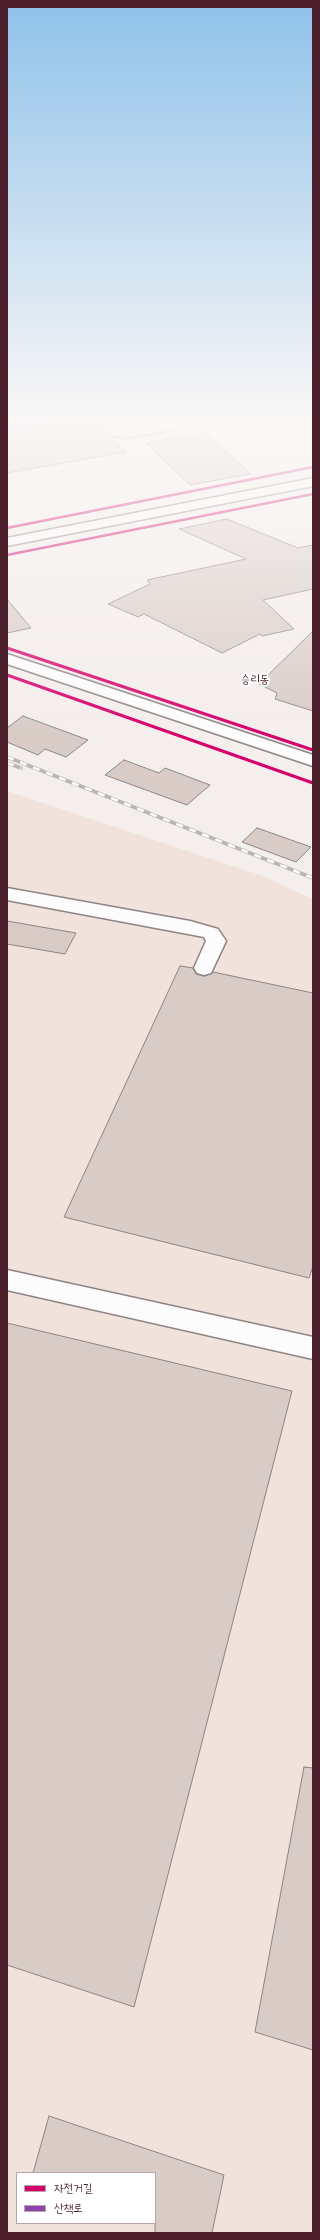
<!DOCTYPE html>
<meta charset="utf-8">
<style>
body{margin:0}
#map{position:relative;width:320px;height:2240px;overflow:hidden;background:#f4eeec;font-family:"Shantell Sans","Poor Story",sans-serif}
canvas{display:block}
.frame{position:absolute;inset:0;border:8px solid #4a1f2b;pointer-events:none}
.legend{position:absolute;left:16px;top:2172px;width:140px;height:52px;box-sizing:border-box;background:#fff;border:1px solid #b7a5aa;margin:0;padding:5px 7px;list-style:none;font-size:12px;color:#4a1f2b}
.legend li{display:flex;align-items:center;gap:8px;height:20px}
.legend b{width:20px;border:1px solid #b7a5aa}
</style>
<div id="map">
<canvas width="320" height="2240"></canvas>
<div class="frame"></div>
<ul class="legend">
<li><b style="height:5px;background:#d6006c"></b>자전거길</li>
<li><b style="height:5px;background:#8e44ad"></b>산책로</li>
</ul>
</div>
<script>
const context = document.querySelector('canvas').getContext('2d');
context.lineJoin = 'round';
function paint(path, color) { context.fillStyle = color; context.fill(path, 'evenodd'); }
const toPath = rows => new Path2D(rows.map(r => 'M' + r).join(''));
function stroke(path, color, width, dash) { context.strokeStyle = color; context.lineWidth = width; context.lineCap = dash ? 'butt' : 'round'; context.setLineDash(dash || []); context.stroke(path); }
function drawText(font, color, halo, rows, align = 'center') {
  context.font = font + ' "Shantell Sans","Poor Story",sans-serif'; context.lineWidth = 3.5; context.setLineDash([]); context.textBaseline = 'middle'; context.strokeStyle = halo; context.fillStyle = color; for (const [text, x, y, turn = 0] of rows) {
    context.save(); context.translate(x, y); context.rotate((+turn || 0) * Math.PI / 180); context.textAlign = isNaN(turn) ? turn : align; if (halo) context.strokeText(text, 0, 0); context.fillText(text, 0, 0); context.restore();
  }
}
const built = toPath([
 [7,791,260,875,313,899,313,2233,7,2233],
 [17,2173,155,2173,155,2223,17,2223]
]);
const building = toPath([
 [52,421,93,421,126,452,7,473,7,429,52,421],
 [205,433,251,474,190,485,146,443,205,433],
 [227,519,298,548,313,545,313,589,263,600,294,629,262,636,260,634,222,653,144,614,138,617,108,604,150,584,147,580,246,559,179,529,227,519],
 [7,599,31,628,7,633,7,599],
 [313,631,313,711,275,699,277,693,259,684,313,631],
 [23,716,88,740,66,757,45,749,38,755,7,742,7,728,23,716],
 [124,760,159,773,165,768,210,785,187,805,105,775,124,760],
 [257,828,311,847,296,862,242,842,257,828],
 [7,921,76,933,65,954,7,944,7,921],
 [180,966,193,968,196,974,204,976,213,972,313,993,313,1266,309,1278,64,1217,180,966],
 [7,1323,292,1391,134,2007,7,1965,7,1323],
 [304,1767,313,1768,313,2050,255,2032,304,1767],
 [49,2116,224,2175,212,2233,155,2233,155,2173,33,2173,49,2116]
]);
const minor = toPath([
 [101,421,114,421,122,430,126,430,177,421,203,421,197,425,126,438,114,436,101,421],
 [7,888,190,921,218,929,226,941,211,973,204,975,197,973,194,968,206,941,204,937,7,900,7,888],
 [7,1270,313,1337,313,1359,7,1290,7,1270]
]);
const major = toPath([
 [313,478,313,486,7,546,7,538,313,478],
 [7,654,313,755,313,766,7,664,7,654]
]);
const rail = toPath([
 [7,757,313,878],
 [7,763,21,768]
]);
const quiet = toPath([
 [7,428,45,421]
]);
const cyclewayFar1 = toPath([
 [7,528,313,467],
 [7,555,313,494]
]);
const cycleway = toPath([
 [7,648,313,750],
 [7,675,313,783]
]);
const farQuarternames = [
 ["승리동",255,680]
];
paint(built, '#f1e2dc');
paint(building, '#d9ccc7');
stroke(building, '#8f8485', 1);
stroke(minor, '#8f8485', 3);
stroke(major, '#8f8485', 3);
paint(minor, '#fdfcfc');
paint(major, '#fdfcfc');
stroke(rail, '#bbb5b6', 3.5);
stroke(rail, '#fff', 2.5, [7]);
stroke(quiet, '#8e44ad', 2, [3.5, 2]);
stroke(cyclewayFar1, '#d6006c', 2.5);
stroke(cycleway, '#d6006c', 3);
const sky = context.createLinearGradient(0, 0, 0, 735);
sky.addColorStop(0, '#8fc2ea');
sky.addColorStop(0.57, '#faf7f6');
sky.addColorStop(1, '#faf7f600');
context.fillStyle = sky;
context.fillRect(0, 0, 320, 735);
drawText('12px', '#4a1f2b', '#fff', farQuarternames);
</script>
